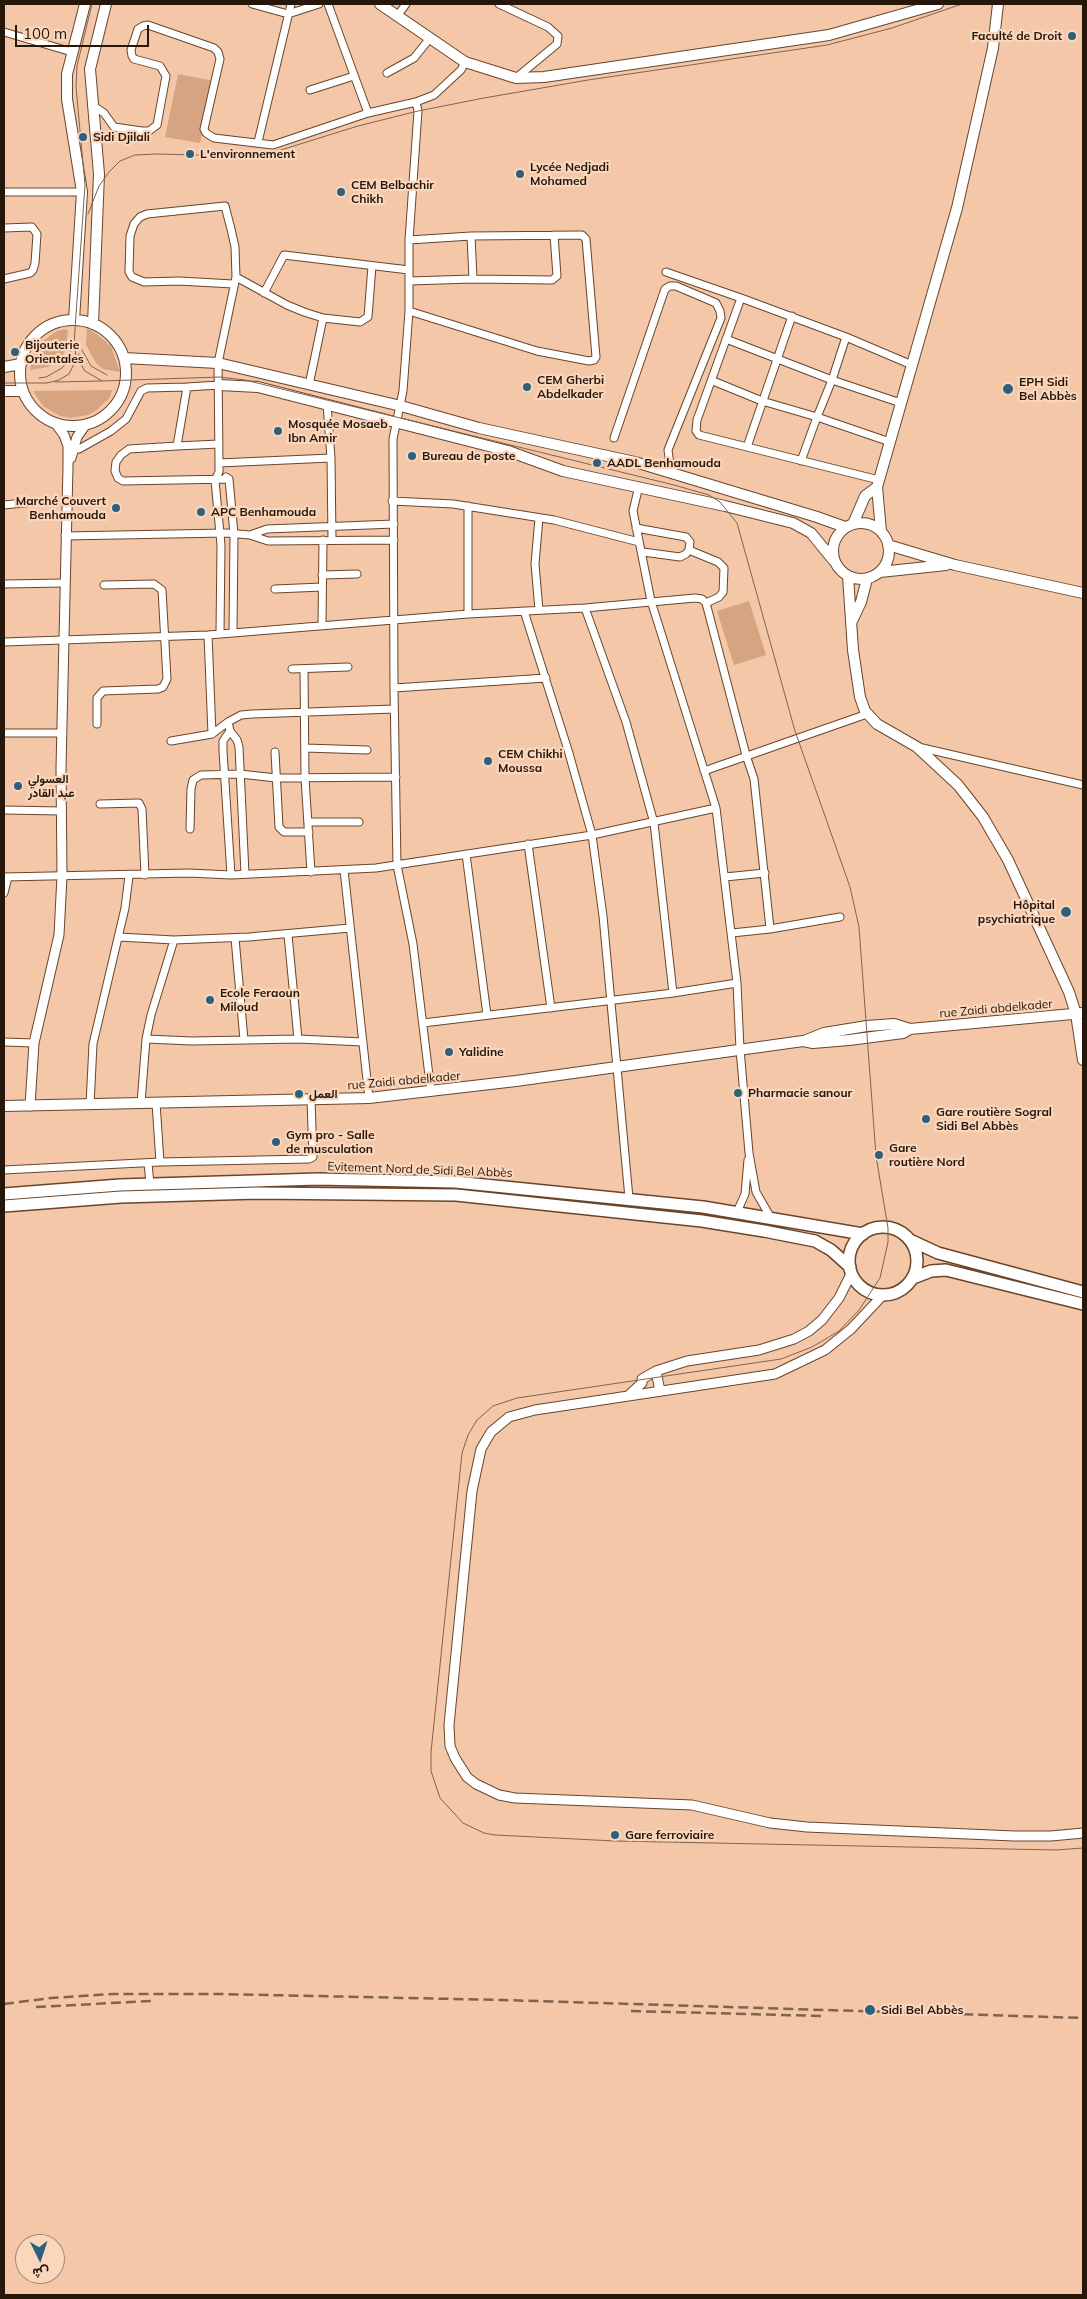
<!DOCTYPE html>
<meta charset="utf-8">
<style>
body{margin:0}
#map{position:relative;width:1087px;height:2299px;overflow:hidden;background:#f3c7a8;font-family:Mulish,Vazirmatn,sans-serif}
canvas{display:block}
.frame{position:absolute;inset:0;border:5px solid #27170b;pointer-events:none}
.north{position:absolute;left:15px;top:2234px;width:50px;height:50px;box-sizing:border-box;background:#fad6bd;border:1px solid #a68a76;border-radius:50%;rotate:176deg;font-size:14px;font-weight:700;line-height:20px;text-align:center;color:#27170b}
.north::after{content:'';display:block;margin:auto;width:18px;height:22px;background:#2d607d;clip-path:polygon(50% 0,100% 100%,50% 72%,0 100%)}
.scale{position:absolute;left:15px;top:25px;width:134px;height:22px;box-sizing:border-box;border:2px solid #27170b;border-top:0;padding-left:6px;font-size:15px;line-height:18px;white-space:nowrap;color:#27170b;-webkit-text-stroke:4px #fad6bd;paint-order:stroke}
</style>
<div id="map">
<canvas width="1087" height="2299"></canvas>
<div class="frame"></div>
<div class="north">ش</div>
<div class="scale">100 m</div>
</div>
<script>
const context = document.querySelector('canvas').getContext('2d');
context.lineJoin = 'round';
function paint(path, color) { context.fillStyle = color; context.fill(path, 'evenodd'); }
const toPath = rows => new Path2D(rows.map(r => 'M' + r).join(''));
function stroke(path, color, width, dash) { context.strokeStyle = color; context.lineWidth = width; context.lineCap = dash ? 'butt' : 'round'; context.setLineDash(dash || []); context.stroke(path); }
function drawText(font, color, halo, rows, align = 'center') {
  context.font = font + ' Mulish,Vazirmatn,sans-serif'; context.lineWidth = 4.5; context.setLineDash([]); context.textBaseline = 'middle'; context.strokeStyle = halo; context.fillStyle = color; for (const [text, x, y, turn = 0] of rows) {
    context.save(); context.translate(x, y); context.rotate((+turn || 0) * Math.PI / 180); context.textAlign = isNaN(turn) ? turn : align; if (halo) context.strokeText(text, 0, 0); context.fillText(text, 0, 0); context.restore();
  }
}
const green = toPath([
 [178,74,214,81,200,143,165,137],
 [87,328,98,335,111,346,120,372,103,369,96,363,86,345],
 [66,329,68,331,66,344,63,356,48,367,30,370,33,357,41,342,57,331],
 [112,390,110,397,97,410,88,415,71,418,60,416,43,406,33,391],
 [749,601,766,655,734,665,717,611]
]);
const minor = toPath([
 [252,4,288,14,319,4],
 [328,4,368,113],
 [499,4,548,27,558,36,557,44,516,78],
 [398,15,406,4],
 [4,32,72,52],
 [387,73,414,58,430,38],
 [310,90,354,76],
 [416,102,418,111,409,240,409,311,403,391,393,439,394,688,397,865,413,944,431,1092],
 [92,105,104,113,114,127,142,131,149,131,157,125,166,76,160,66,134,59,132,56,131,50,138,29,143,26,148,25,214,48,218,52,220,59,204,129,206,133,214,138,273,145,368,113,416,102,434,95,461,70,465,62],
 [258,142,291,4],
 [4,192,82,192],
 [4,228,32,227,37,234,35,263,33,270,30,273,4,279],
 [471,236,473,279],
 [409,240,471,236,582,235,586,239,596,357,594,360,589,361,537,351,409,311],
 [666,272,741,298],
 [236,277,287,305,304,312,323,318,360,322,368,317,372,266],
 [409,281,473,279,552,280,557,276,554,235],
 [264,293,284,255,409,270],
 [726,339,832,380,901,403],
 [713,381,762,401,817,417,832,380,846,337],
 [219,385,187,387,177,446,129,449,121,455,116,462,115,471,118,478,123,481,229,479],
 [309,385,323,318],
 [327,404,331,458,332,540],
 [614,438,665,289,670,286,676,286,716,303,720,311,721,318,668,450,671,472],
 [177,446,219,444],
 [747,447,792,316],
 [74,449,79,449,111,431,126,419,141,391,147,388,187,387],
 [801,461,817,417,890,442],
 [219,463,331,458],
 [226,477,229,479,234,534,233,633],
 [879,480,699,435,696,431,697,420,741,298,846,337,912,365],
 [639,486,633,511,651,601,716,808,737,983,740,1049,749,1153,756,1192,771,1218],
 [392,501,453,504,554,520,639,542],
 [4,505,33,502],
 [539,518,535,564,539,610],
 [636,528,686,537,690,542,689,550,686,554,680,557,643,552],
 [250,535,267,529,394,524],
 [65,536,226,533,250,535,268,541,394,540],
 [689,550,718,562,724,568,723,592,719,597,706,603],
 [322,575,357,574],
 [4,584,65,583],
 [275,589,322,587],
 [585,608,626,722,654,823,673,993],
 [524,611,568,750,592,835,603,916,629,1198],
 [468,614,468,506],
 [322,625,323,540],
 [220,633,221,545,215,480,219,472,219,463,218,363,236,277,235,247,231,229,225,206,147,214,140,217,134,224,130,236,129,272,132,277,144,282,179,281,233,284],
 [208,635,212,734],
 [4,642,208,635,468,614,585,608,695,598,702,599,706,603,746,755,754,779,769,919,770,929,732,933],
 [292,669,348,667],
 [304,669,305,778,311,872],
 [394,688,546,678],
 [97,724,97,698,103,691,158,689,163,687,167,679,162,590,154,584,104,585],
 [230,731,223,741,223,751,231,875],
 [4,733,62,733],
 [171,741,212,734,228,722],
 [918,747,1083,785],
 [305,748,367,750],
 [275,752,279,827,284,832,309,832],
 [704,771,867,714],
 [100,804,139,803,142,809,145,875],
 [4,810,61,811],
 [309,822,359,822],
 [190,829,191,789,193,780,201,775,240,774,276,778,396,777],
 [528,844,551,1008],
 [466,854,487,1015],
 [344,870,369,1098],
 [245,874,239,747,237,740,230,731,228,722,241,715,252,714,394,709],
 [4,877,189,873,231,875,376,868,592,835,716,808],
 [725,877,765,873],
 [4,893,8,877],
 [770,929,840,917],
 [288,935,298,1039],
 [119,937,174,940,249,937,350,928],
 [235,938,244,1040],
 [423,1023,673,993,737,983],
 [146,1039,192,1041,298,1039,363,1042],
 [4,1042,34,1043],
 [141,1103,146,1039,151,1015,174,940],
 [156,1103,160,1162],
 [90,1105,93,1044,125,908,129,876],
 [148,1163,150,1184],
 [4,1170,160,1162,309,1159,313,1157,311,1100],
 [737,1212,745,1194,748,1160]
]);
const tertiary = toPath([
 [71,458,77,437,86,424],
 [30,1106,34,1043,59,935,62,876,61,768,68,466,68,446,64,435,56,424],
 [883,1295,851,1329,825,1350,775,1374,535,1410,509,1417,491,1432,481,1449,472,1491,449,1725,450,1746,455,1758,467,1777,476,1784,499,1795,515,1798,692,1805,770,1823,807,1827,1014,1836,1051,1836,1083,1833],
 [656,1371,660,1391],
 [629,1395,642,1383,642,1379,656,1371,687,1361,759,1350,794,1339,809,1331,822,1320,839,1298,851,1274]
]);
const secondary = toPath([
 [380,4,465,62,516,78,544,77,829,35,938,4],
 [74,320,82,192,67,99,67,74,85,4],
 '20 373a53 53 0 1 1 106 0a53 53 0 1 1-106 0Z',
 [93,324,99,174,90,69,106,4],
 [124,358,218,363,401,406,479,428,635,462,817,517,845,527],
 [4,367,21,364],
 [219,385,258,387,508,451,563,471,725,506,793,523,811,533,834,561],
 [4,391,23,391],
 '833 551a28 28 0 1 1 56 0a28 28 0 1 1-56 0Z',
 [853,524,865,496,877,487],
 [881,531,877,487,957,208,993,48,998,4],
 [888,545,955,565,1083,593],
 [880,572,946,565],
 [848,576,853,650,860,697,865,711,877,724,917,747,958,785,983,817,1008,860,1069,992,1076,1014,1083,1060],
 [852,621,861,602,867,579],
 [804,1041,824,1033,867,1026,894,1024,910,1029],
 [4,1106,369,1098,516,1081,803,1041,813,1043,849,1040,903,1033,910,1029,1083,1013]
]);
const trunk = toPath([
 [4,1194,120,1185,254,1181,318,1179,455,1182,703,1207,863,1234],
 [4,1206,121,1197,257,1193,456,1195,702,1221,764,1231,815,1241,831,1250,850,1267],
 '849 1261a34 34 0 1 1 68 0a34 34 0 1 1-68 0Z',
 [910,1240,938,1253,1083,1292],
 [913,1278,931,1271,946,1270,1083,1304]
]);
const tram = toPath([
 [92,4,77,66,76,87,85,185,74,344,76,356,85,371,102,381,219,377,245,380,674,485,709,495,720,502,737,523,795,731,850,887,859,927,876,1156,888,1228,888,1242,880,1278,859,1310,839,1331,812,1347,781,1359,517,1398,493,1406,477,1420,468,1435,462,1453,431,1752,431,1771,440,1798,463,1823,484,1833,495,1835,615,1841,1056,1850,1083,1848],
 [88,214,99,186,109,172,120,161,135,155,156,154,242,156,268,154,358,126,418,111,484,98,588,80,827,45,892,28,962,4],
 [82,350,91,366,107,375],
 [39,378,46,377,62,368,67,362,73,346],
 [55,382,102,381],
 [4,383,47,383,59,380,69,374,79,354]
]);
const rail = toPath([
 [4,2004,51,1998,113,1994,220,1994,503,2000,1083,2018],
 [36,2007,151,2001],
 [631,2011,823,2016]
]);
const markers = [
 [1072,36,5,"#2d607d"],
 [83,137,5,"#2d607d"],
 [190,154,5,"#2d607d"],
 [520,174,5,"#2d607d"],
 [341,192,5,"#2d607d"],
 [15,352,5,"#2d607d"],
 [527,387,5,"#2d607d"],
 [1008,389,6,"#2d607d"],
 [278,431,5,"#2d607d"],
 [412,456,5,"#2d607d"],
 [597,463,5,"#2d607d"],
 [116,508,5,"#2d607d"],
 [201,512,5,"#2d607d"],
 [488,761,5,"#2d607d"],
 [18,786,5,"#2d607d"],
 [1066,912,6,"#2d607d"],
 [210,1000,5,"#2d607d"],
 [449,1052,5,"#2d607d"],
 [738,1093,5,"#2d607d"],
 [299,1094,5,"#2d607d"],
 [926,1119,5,"#2d607d"],
 [276,1142,5,"#2d607d"],
 [879,1155,5,"#2d607d"],
 [615,1835,5,"#2d607d"],
 [870,2010,6,"#2d607d"]
];
const poiNames = [
 ["Faculté de Droit",1062,36,"right"],
 ["Sidi Djilali",93,137],
 ["L'environnement",200,154],
 ["Lycée Nedjadi",530,167],
 ["Mohamed",530,181],
 ["CEM Belbachir",351,185],
 ["Chikh",351,199],
 ["Bijouterie",25,345],
 ["Orientales",25,359],
 ["CEM Gherbi",537,380],
 ["Abdelkader",537,394],
 ["EPH Sidi",1019,382],
 ["Bel Abbès",1019,396],
 ["Mosquée Mosaeb",288,424],
 ["Ibn Amir",288,438],
 ["Bureau de poste",422,456],
 ["AADL Benhamouda",607,463],
 ["Marché Couvert",106,501,"right"],
 ["Benhamouda",106,515,"right"],
 ["APC Benhamouda",211,512],
 ["CEM Chikhi",498,754],
 ["Moussa",498,768],
 ["العسولي",28,779],
 ["عبد القادر",28,793],
 ["Hôpital",1055,905,"right"],
 ["psychiatrique",1055,919,"right"],
 ["Ecole Feraoun",220,993],
 ["Miloud",220,1007],
 ["Yalidine",459,1052],
 ["Pharmacie sanour",748,1093],
 ["العمل",309,1094],
 ["Gare routière Sogral",936,1112],
 ["Sidi Bel Abbès",936,1126],
 ["Gym pro - Salle",286,1135],
 ["de musculation",286,1149],
 ["Gare",889,1148],
 ["routière Nord",889,1162],
 ["Gare ferroviaire",625,1835],
 ["Sidi Bel Abbès",881,2010]
];
const streetNames = [
 ["rue Zaidi abdelkader",996,1009,-5],
 ["rue Zaidi abdelkader",404,1081,-5],
 ["Evitement Nord de Sidi Bel Abbès",420,1170,2]
];
paint(green, '#d6a480');
stroke(minor, '#6a452a', 9);
stroke(tertiary, '#6a452a', 11);
stroke(secondary, '#6a452a', 12);
stroke(trunk, '#6a452a', 14);
stroke(minor, '#fff', 7);
stroke(tertiary, '#fff', 9);
stroke(secondary, '#fff', 10);
stroke(trunk, '#fff', 11);
stroke(tram, '#80634f', 1);
stroke(rail, '#80634f', 2.5, [10, 5]);
for (const [x, y, r, color] of markers) { const dot = new Path2D(); dot.arc(x, y, r, 0, 2 * Math.PI); context.fillStyle = color; context.fill(dot); stroke(dot, '#fad6bd', 2); }
drawText('bold 12px', '#27170b', '#fad6bd', poiNames, 'left');
drawText('12px', '#27170b', '#fad6bd', streetNames);
</script>
